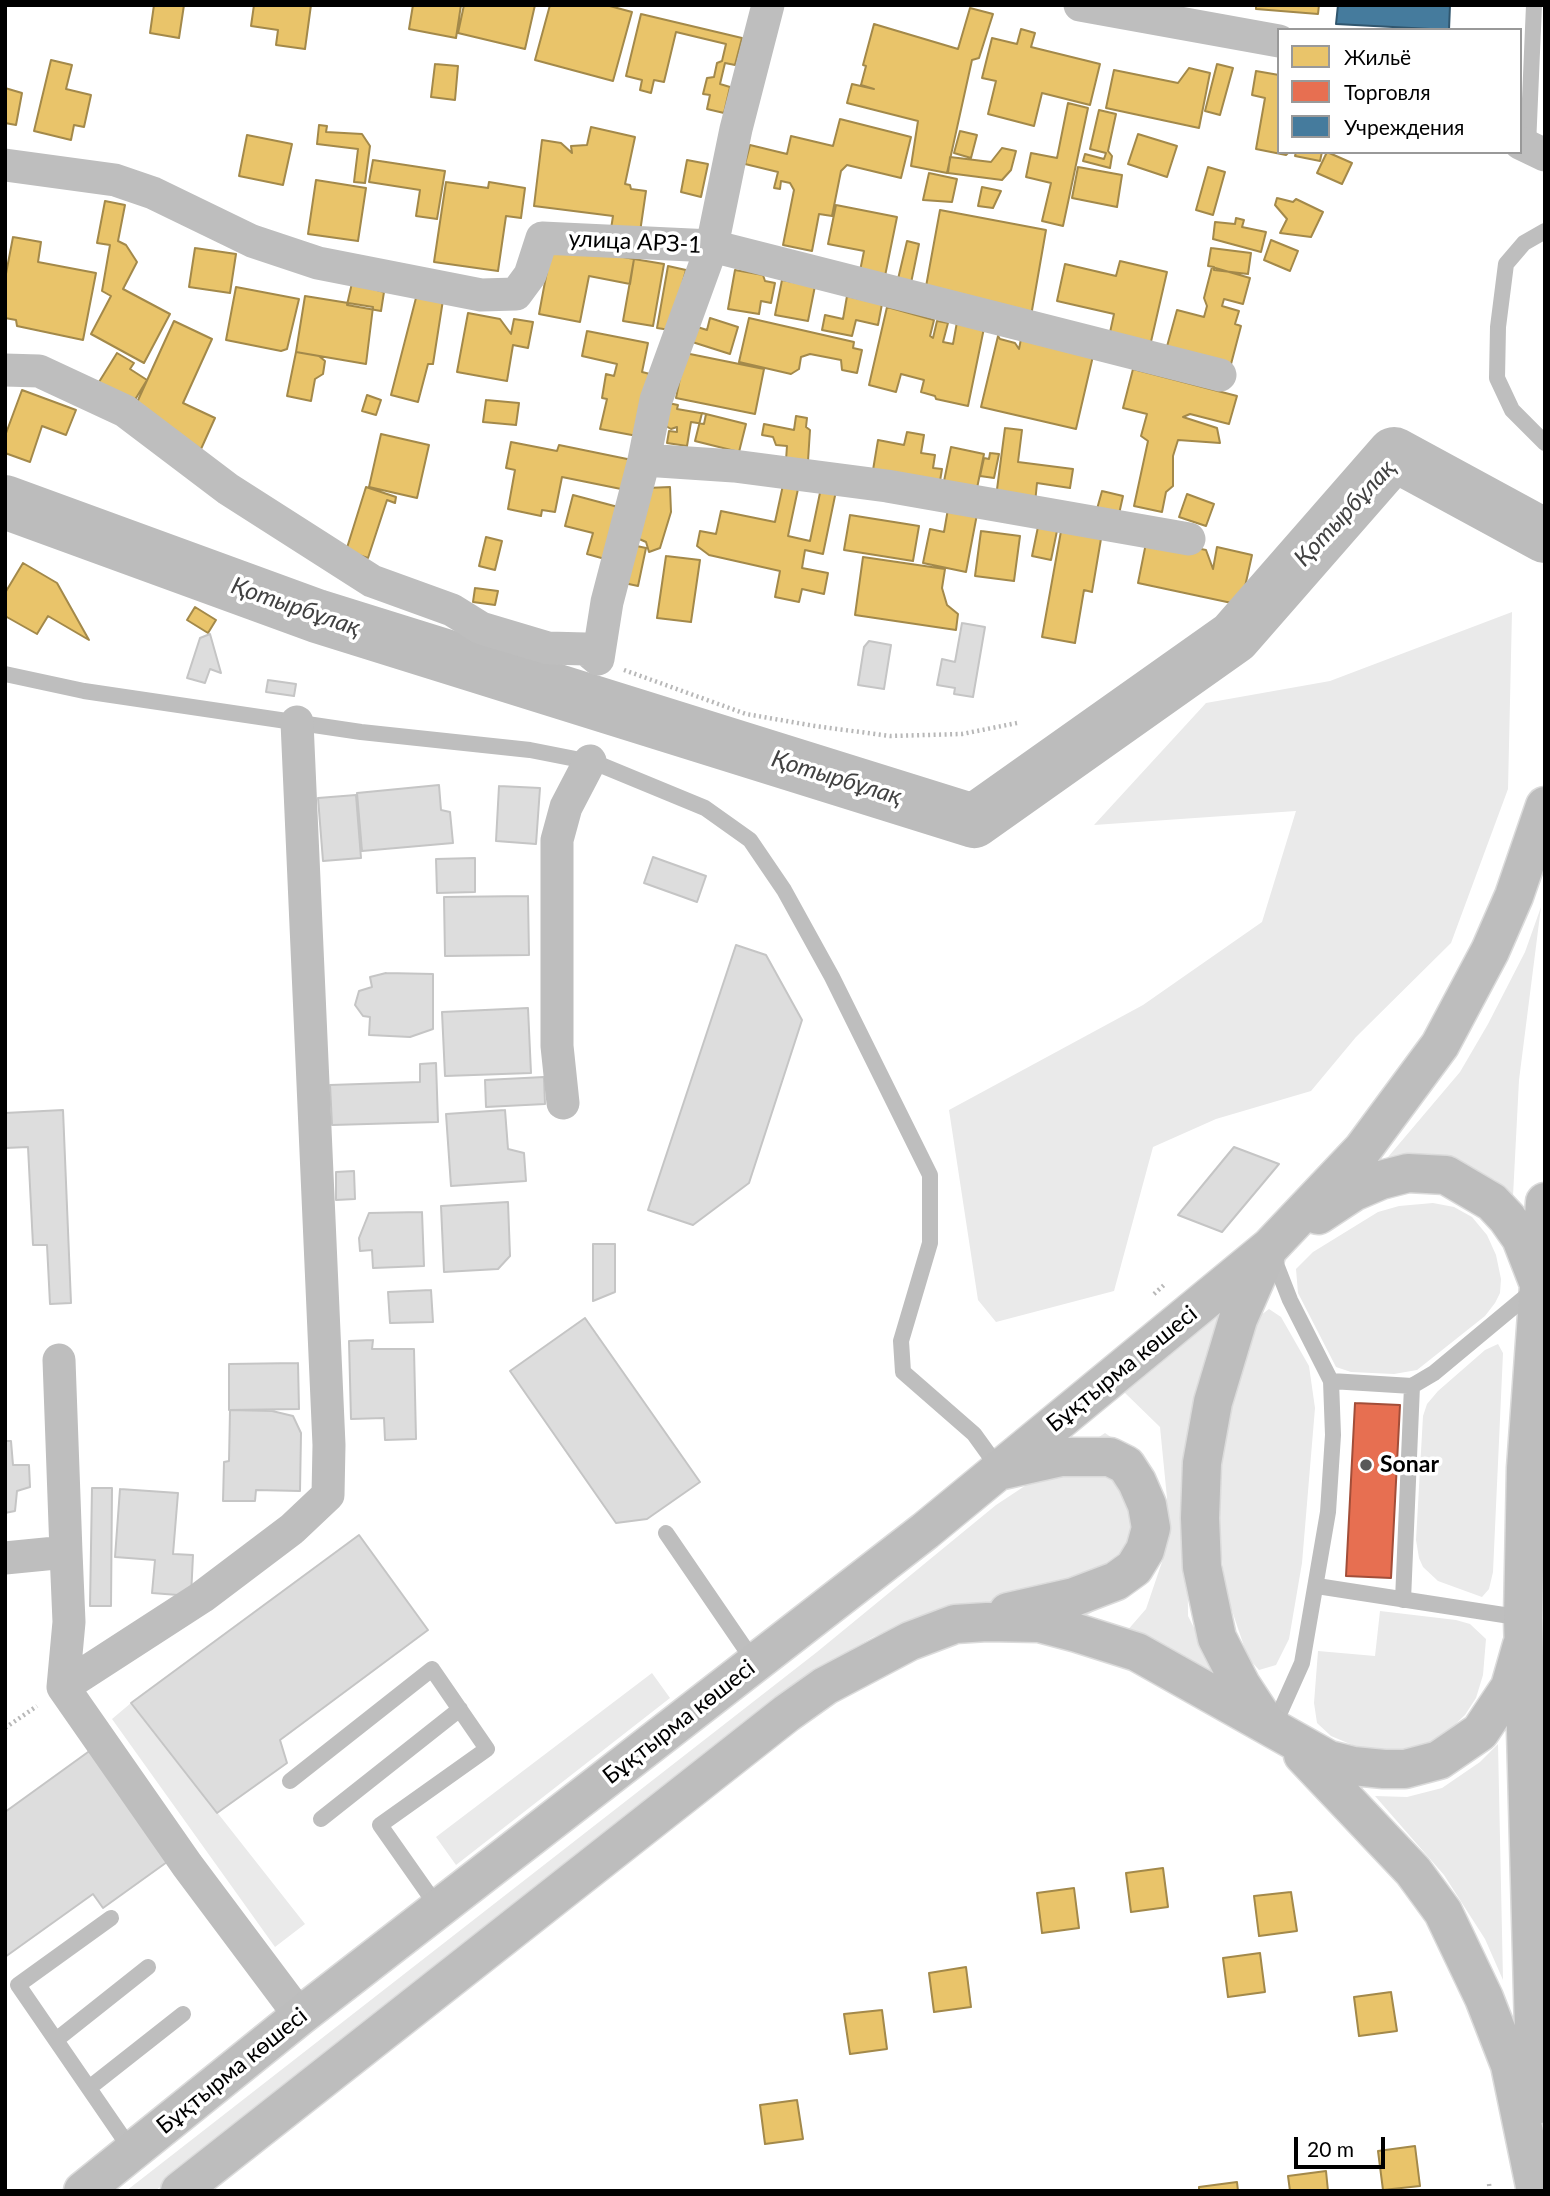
<!DOCTYPE html>
<meta charset="utf-8">
<style>
body{margin:0}
#map{position:relative;width:1550px;height:2196px;overflow:hidden;background:#fff;font-family:Lato,sans-serif}
canvas{display:block}
.frame{position:absolute;inset:0;border:7px solid #000;pointer-events:none}
.legend{position:absolute;left:1277px;top:28px;width:245px;height:126px;box-sizing:border-box;background:#fff;border:2px solid #999;margin:0;padding:9px 12px;list-style:none;font-size:21px;color:#000}
.legend li{display:flex;align-items:center;gap:14px;height:35px}
.legend b{width:35px;border:2px solid #999}
.scale{position:absolute;left:1294px;top:2137px;width:91px;height:32px;box-sizing:border-box;border:4px solid #000;border-top:0;padding-left:9px;font-size:21px;line-height:24px;white-space:nowrap;color:#000;-webkit-text-stroke:5px #fff;paint-order:stroke}
</style>
<div id="map">
<canvas width="1550" height="2196"></canvas>
<div class="frame"></div>
<ul class="legend">
<li><b style="height:19px;background:#e9c46a"></b>Жильё</li>
<li><b style="height:19px;background:#e76f51"></b>Торговля</li>
<li><b style="height:19px;background:#457b9d"></b>Учреждения</li>
</ul>
<div class="scale">20 m</div>
</div>
<script>
const context = document.querySelector('canvas').getContext('2d');
context.lineJoin = 'round';
function paint(path, color) { context.fillStyle = color; context.fill(path, 'evenodd'); }
const toPath = rows => new Path2D(rows.map(r => 'M' + r).join(''));
function stroke(path, color, width, dash) { context.strokeStyle = color; context.lineWidth = width; context.lineCap = dash ? 'butt' : 'round'; context.setLineDash(dash || []); context.stroke(path); }
function drawText(font, color, halo, rows, align = 'center') {
  context.font = font + ' Lato,sans-serif'; context.lineWidth = 7; context.setLineDash([]); context.textBaseline = 'middle'; context.strokeStyle = halo; context.fillStyle = color; for (const [text, x, y, turn = 0] of rows) {
    context.save(); context.translate(x, y); context.rotate((+turn || 0) * Math.PI / 180); context.textAlign = isNaN(turn) ? turn : align; if (halo) context.strokeText(text, 0, 0); context.fillText(text, 0, 0); context.restore();
  }
}
const green = toPath([
 [1512,612,1508,789,1451,943,1356,1037,1311,1091,1216,1119,1153,1147,1114,1291,996,1322,978,1300,949,1110,1143,1005,1262,922,1296,811,1094,825,1206,703,1330,681],
 [1541,907,1519,1080,1513,1196,1495,1180,1458,1162,1377,1170,1460,1072,1488,1024,1525,952],
 [1433,1203,1454,1207,1472,1217,1487,1235,1496,1255,1501,1279,1500,1293,1495,1303,1485,1316,1417,1370,1394,1374,1351,1372,1336,1367,1298,1293,1296,1269,1313,1252,1378,1212,1399,1206],
 [1243,1287,1187,1502,1188,1616,1219,1677,1126,1632,1146,1609,1163,1559,1167,1498,1160,1427,1124,1392],
 [1269,1309,1281,1317,1309,1366,1315,1408,1302,1563,1289,1639,1276,1665,1259,1670,1248,1658,1225,1590,1218,1516,1219,1468,1226,1414,1257,1318],
 [1498,1344,1503,1353,1493,1572,1489,1589,1482,1597,1438,1581,1423,1567,1419,1558,1416,1540,1423,1416,1427,1404,1438,1391,1485,1350],
 [1105,1433,1137,1455,1146,1510,1115,1598,1081,1619,918,1619,873,1637,827,1664,155,2191,126,2191,817,1652,996,1505],
 [1380,1611,1456,1620,1470,1624,1486,1639,1483,1675,1476,1698,1465,1715,1437,1742,1400,1751,1362,1749,1331,1736,1317,1723,1314,1703,1318,1651,1375,1656],
 [652,1673,670,1698,456,1865,436,1837],
 [131,1703,305,1924,275,1947,112,1719],
 [1498,1744,1503,1980,1485,1939,1444,1875,1375,1796,1407,1797,1442,1788,1480,1762]
]);
const homes = toPath([
 [154,5,184,5,179,38,150,33,154,5],
 [254,5,311,5,305,49,276,45,278,30,251,26,254,5],
 [413,5,461,5,456,38,409,29,413,5],
 [464,5,535,5,525,49,458,33,464,5],
 [550,5,606,5,632,12,613,81,535,60,550,5],
 [1256,5,1319,5,1318,14,1256,9,1256,5],
 [970,8,993,14,979,58,972,60,947,173,911,166,918,121,847,103,852,84,874,89,861,85,866,66,863,65,874,24,958,49,970,8],
 [641,14,742,38,735,65,725,63,720,84,730,87,724,113,707,109,710,95,703,94,707,78,714,77,717,63,722,61,726,44,676,32,664,82,654,80,651,93,640,90,642,80,626,76,641,14],
 [1021,29,1035,33,1031,47,1100,64,1090,105,1042,93,1034,126,988,114,996,81,982,78,992,38,1017,44,1021,29],
 [51,60,72,65,66,89,91,95,84,127,74,125,71,140,34,131,51,60],
 [435,64,458,66,455,100,431,97,435,64],
 [1217,64,1233,68,1220,115,1205,111,1217,64],
 [1189,68,1210,73,1199,128,1106,108,1114,70,1178,83,1189,68],
 [1256,71,1279,75,1279,152,1289,152,1286,155,1256,149,1265,98,1252,95,1256,71],
 [5,88,22,93,16,125,5,123,5,88],
 [1068,103,1088,108,1063,226,1042,221,1051,183,1026,177,1031,153,1057,158,1068,103],
 [1099,110,1116,114,1108,151,1112,156,1110,168,1083,161,1085,154,1104,159,1106,153,1090,149,1099,110],
 [840,119,911,137,901,178,847,165,841,171,832,216,819,214,812,251,783,245,794,190,790,183,781,181,780,189,774,188,778,172,745,164,750,145,787,154,791,136,833,146,840,119],
 [319,125,327,126,326,132,362,134,370,146,365,183,354,182,358,149,317,144,319,125],
 [591,127,635,137,625,184,630,185,631,189,646,191,640,232,611,229,613,216,534,206,542,140,561,143,572,153,571,146,587,145,591,127],
 [960,131,977,135,971,158,954,153,960,131],
 [1138,134,1177,146,1167,177,1128,164,1138,134],
 [247,135,292,144,283,185,239,176,247,135],
 [1002,148,1016,151,1011,170,1002,180,948,173,950,157,991,162,1002,148],
 [1296,152,1322,152,1320,161,1295,156,1296,152],
 [1327,152,1352,163,1342,184,1317,173,1327,152],
 [373,160,445,171,437,219,416,216,420,190,369,182,373,160],
 [687,160,708,164,701,197,681,192,687,160],
 [1078,167,1122,175,1117,207,1072,198,1078,167],
 [1208,167,1225,172,1213,215,1196,210,1208,167],
 [929,173,957,179,952,202,923,200,929,173],
 [316,180,366,188,358,241,308,234,316,180],
 [446,182,488,188,489,182,525,188,521,218,506,216,498,271,434,262,446,182],
 [982,187,1001,191,993,208,978,206,982,187],
 [1277,198,1293,202,1296,199,1323,212,1311,237,1280,233,1287,219,1275,205,1277,198],
 [105,201,125,205,118,241,126,245,137,262,123,289,170,314,144,363,91,334,111,296,102,291,110,245,97,243,105,201],
 [836,205,897,217,885,276,860,271,864,251,828,244,836,205],
 [940,210,1046,230,1031,316,925,292,940,210],
 [1236,218,1244,220,1242,227,1266,232,1261,252,1213,239,1215,222,1235,224,1236,218],
 [13,237,41,242,38,262,96,273,83,340,17,326,16,320,5,318,5,279,13,237],
 [1271,240,1298,251,1290,271,1264,260,1271,240],
 [907,241,919,244,911,283,898,279,907,241],
 [552,244,634,259,630,284,589,276,580,322,539,314,552,244],
 [195,248,236,254,230,293,189,287,195,248],
 [1211,248,1251,253,1248,274,1214,270,1214,267,1208,266,1211,248],
 [634,259,664,264,653,326,623,321,634,259],
 [1120,261,1167,272,1150,346,1109,337,1114,314,1057,301,1065,264,1116,276,1120,261],
 [668,266,686,270,670,330,657,328,668,266],
 [1212,267,1250,278,1243,304,1224,299,1222,306,1239,311,1235,324,1241,326,1230,368,1166,350,1177,310,1204,317,1207,306,1204,298,1212,267],
 [735,270,763,275,765,281,775,283,771,303,761,301,759,314,728,309,735,270],
 [782,280,815,286,808,321,775,315,782,280],
 [352,283,384,292,381,311,347,305,352,283],
 [236,287,299,299,287,349,281,351,226,340,236,287],
 [417,294,443,300,433,364,428,364,418,402,391,395,417,294],
 [305,296,373,307,366,364,296,352,305,296],
 [847,296,882,304,878,325,856,320,852,336,822,330,825,315,843,319,847,296],
 [887,307,934,320,930,336,933,338,937,321,948,323,943,342,953,344,957,322,984,328,968,406,936,399,935,396,921,392,924,380,901,374,896,392,869,385,887,307],
 [468,313,500,319,511,334,514,319,533,322,528,348,513,345,507,381,457,372,468,313],
 [710,318,738,327,730,354,686,340,691,325,707,330,710,318],
 [749,318,854,342,853,348,862,350,857,373,842,370,841,360,810,354,801,357,799,369,791,374,739,362,749,318],
 [174,321,212,339,183,403,215,418,201,449,134,409,174,321],
 [587,331,648,343,642,372,650,374,637,436,600,429,607,399,602,398,606,374,614,376,617,364,582,356,587,331],
 [998,336,1000,339,1015,343,1019,349,1021,339,1093,356,1076,429,981,407,998,336],
 [296,352,319,356,325,361,323,374,315,379,311,401,287,396,296,352],
 [117,353,134,363,130,369,147,380,133,403,99,382,117,353],
 [685,353,764,369,755,414,676,398,685,353],
 [1133,369,1237,396,1229,424,1190,414,1183,417,1217,428,1220,443,1178,440,1173,456,1173,486,1166,492,1162,512,1134,506,1148,441,1141,436,1147,414,1123,408,1133,369],
 [22,390,76,410,66,435,42,426,30,462,5,453,5,436,22,390],
 [367,395,381,400,376,415,362,411,367,395],
 [486,400,519,403,516,425,483,422,486,400],
 [668,403,678,405,677,409,706,414,704,424,691,422,687,446,667,443,669,431,677,432,677,427,671,429,664,425,668,403],
 [702,413,746,424,739,452,695,441,702,413],
 [796,416,807,418,806,427,810,430,808,461,786,460,787,446,776,445,773,437,762,435,764,424,794,430,796,416],
 [1005,428,1022,430,1018,462,1073,469,1070,488,1037,483,1035,503,996,497,1005,428],
 [907,432,924,435,921,453,935,455,933,468,942,469,939,487,872,476,878,440,904,445,907,432],
 [381,434,429,445,417,498,369,487,381,434],
 [511,442,557,451,559,445,632,460,626,490,562,477,555,512,542,510,541,516,508,509,515,470,506,468,511,442],
 [951,447,984,454,976,493,943,486,951,447],
 [990,453,999,454,994,478,980,476,984,458,989,459,990,453],
 [783,485,798,489,788,536,810,541,821,488,836,491,823,554,805,550,802,568,828,573,824,594,802,589,799,602,775,597,780,571,709,555,697,546,700,531,716,534,721,511,775,522,783,485],
 [366,487,396,497,395,503,387,500,368,558,346,551,366,487],
 [670,487,671,512,660,548,649,552,646,542,637,538,647,488,670,487],
 [1102,491,1123,496,1119,514,1097,509,1102,491],
 [1187,494,1214,504,1206,526,1179,517,1187,494],
 [573,495,618,507,605,559,587,554,593,533,565,526,573,495],
 [949,503,978,509,966,572,923,563,930,529,944,532,949,503],
 [850,515,919,526,913,561,844,550,850,515],
 [1063,520,1103,527,1092,592,1084,590,1075,643,1042,637,1063,520],
 [1039,522,1058,526,1051,560,1032,556,1039,522],
 [981,531,1020,536,1014,581,975,576,981,531],
 [486,537,502,541,495,570,479,566,486,537],
 [1147,538,1206,550,1213,569,1217,547,1252,555,1241,605,1138,583,1147,538],
 [632,545,646,548,638,586,624,583,632,545],
 [666,556,700,560,691,622,657,618,666,556],
 [863,557,945,569,942,588,947,605,958,614,956,630,855,615,863,557],
 [23,563,57,583,89,640,48,616,37,634,5,616,5,593,23,563],
 [475,588,498,591,495,605,473,602,475,588],
 [195,607,216,620,208,633,187,620,195,607],
 [1163,1868,1168,1907,1131,1912,1126,1873,1163,1868],
 [1074,1888,1079,1928,1042,1933,1037,1893,1074,1888],
 [1291,1892,1297,1931,1259,1936,1254,1896,1291,1892],
 [1260,1953,1265,1992,1228,1997,1223,1958,1260,1953],
 [966,1967,971,2007,934,2012,929,1973,966,1967],
 [1391,1992,1397,2031,1359,2036,1354,1997,1391,1992],
 [882,2010,887,2049,850,2054,844,2014,882,2010],
 [797,2100,803,2139,765,2144,760,2105,797,2100],
 [1415,2146,1420,2186,1383,2190,1378,2151,1415,2146],
 [1326,2171,1328,2191,1290,2191,1288,2176,1326,2171],
 [1237,2182,1238,2191,1199,2191,1199,2187,1237,2182]
]);
const shops = toPath([
 [1355,1403,1400,1405,1391,1578,1346,1576,1355,1403]
]);
const public = toPath([
 [1338,5,1450,5,1449,30,1336,24,1338,5]
]);
const river = toPath([
 [5,502,317,616,974,821,1234,637,1394,454,1545,536]
]);
const building = toPath([
 [962,623,985,627,973,697,954,694,955,688,937,685,942,659,955,662,962,623],
 [210,634,221,673,210,669,205,683,187,678,200,638,210,634],
 [869,641,891,645,884,689,858,685,864,647,869,641],
 [268,680,296,684,294,696,266,692,268,680],
 [439,785,441,810,450,812,453,843,362,851,357,793,439,785],
 [499,786,540,788,536,844,496,841,499,786],
 [356,795,361,858,323,861,318,798,356,795],
 [653,857,706,876,697,902,644,883,653,857],
 [475,858,475,892,437,893,436,859,475,858],
 [528,896,529,955,445,956,444,897,528,896],
 [736,945,766,955,802,1020,749,1183,693,1225,648,1210,736,945],
 [386,973,433,974,433,1029,410,1037,369,1035,370,1017,363,1016,355,1005,359,991,372,987,370,977,386,973],
 [528,1008,531,1073,445,1076,442,1012,528,1008],
 [436,1063,438,1122,332,1125,330,1085,420,1082,420,1064,436,1063],
 [544,1077,545,1104,486,1107,485,1080,544,1077],
 [63,1110,71,1303,50,1304,47,1245,33,1245,28,1147,5,1148,5,1113,63,1110],
 [505,1110,508,1149,524,1153,526,1181,451,1186,446,1114,505,1110],
 [1234,1147,1279,1164,1222,1232,1178,1215,1234,1147],
 [354,1171,355,1199,336,1200,336,1172,354,1171],
 [508,1202,510,1256,498,1269,444,1272,441,1206,508,1202],
 [422,1212,424,1266,373,1268,372,1250,360,1251,359,1238,369,1213,422,1212],
 [593,1244,615,1244,615,1292,593,1301,593,1244],
 [431,1290,433,1322,390,1323,388,1292,431,1290],
 [585,1318,700,1482,647,1519,616,1523,510,1371,585,1318],
 [373,1340,372,1349,414,1349,416,1439,385,1440,384,1418,351,1419,349,1341,373,1340],
 [298,1363,299,1409,229,1410,229,1364,298,1363],
 [230,1410,272,1411,293,1416,301,1433,300,1491,256,1490,255,1501,223,1501,224,1462,229,1461,230,1410],
 [5,1441,11,1441,13,1465,29,1465,30,1487,17,1491,15,1511,5,1513,5,1441],
 [92,1488,112,1488,111,1606,90,1606,92,1488],
 [120,1489,178,1493,173,1554,193,1555,191,1596,152,1593,155,1560,115,1557,120,1489],
 [359,1535,428,1630,280,1740,287,1763,217,1813,131,1703,359,1535],
 [95,1747,174,1857,103,1908,93,1894,5,1957,5,1812,95,1747]
]);
const path = toPath([
 [624,670,746,714,815,726,890,736,962,734,1017,723],
 [1154,1294,1164,1285],
 [5,1728,37,1706],
 [1489,2184,1490,2191]
]);
const service = toPath([
 [1528,146,1534,5],
 [1545,231,1524,243,1506,264,1498,327,1497,378,1512,410,1545,443],
 [5,674,84,691,361,732,530,750,596,763,705,808,750,840,784,890,832,977,930,1175,930,1243,901,1341,903,1372,974,1434,1000,1470],
 [1331,1381,1412,1386,1434,1373,1535,1289],
 [666,1533,755,1663],
 [1317,1586,1523,1618],
 [1403,1600,1412,1386],
 [1272,1730,1302,1663,1328,1512,1333,1435,1331,1381,1290,1300,1272,1254],
 [290,1781,432,1669,487,1749,380,1825,439,1909],
 [321,1819,460,1709],
 [111,1918,18,1985,132,2151],
 [56,2040,148,1967],
 [89,2088,183,2014]
]);
const minor = toPath([
 [1080,5,1279,41],
 [1520,143,1545,155],
 [5,165,115,180,153,193,252,241,318,263,481,295,516,294,530,275,542,238,712,246,1220,375],
 [5,370,39,371,125,411,228,489,372,581,452,610,481,628,548,648,586,649,598,659,607,602,644,460,656,400,712,246,736,129,768,5],
 [644,460,734,466,887,486,1189,539],
 [563,1103,557,1046,557,840,566,807,590,761],
 [59,1360,66,1552],
 [5,1558,66,1552,69,1622,63,1687,187,1865,300,2016],
 [63,1687,202,1597,292,1529,328,1495,329,1445,297,722]
]);
const primary = toPath([
 [1318,1215,1353,1192,1381,1180,1408,1173,1446,1175,1492,1202,1507,1218,1521,1238,1537,1279],
 [1003,1470,1061,1457,1110,1457,1126,1465,1137,1482,1147,1505,1151,1528,1145,1550,1134,1568,1116,1581,1074,1597,1008,1612],
 [1262,1717,1241,1685,1217,1638,1202,1567,1200,1518,1202,1463,1213,1402,1238,1319,1266,1255],
 [1303,1755,1413,1871,1443,1912,1484,1998,1510,2065,1536,2191],
 [1536,2105,1523,1618,1526,1468,1545,1202],
 [83,2191,300,2016,925,1531,1270,1247,1363,1149,1440,1045,1490,951,1514,896,1545,806],
 [180,2191,787,1713,825,1686,910,1641,955,1624,987,1622,1039,1623,1077,1633,1137,1652,1329,1760,1353,1766,1384,1769,1405,1769,1439,1760,1480,1732,1510,1687,1522,1645]
]);
const markers = [
 [1366,1465,7,"#595959"]
];
const streetNames = [
 ["улица АРЗ-1",635,242,3],
 ["Бұқтырма көшесі",1122,1369,-39],
 ["Бұқтырма көшесі",679,1722,-38],
 ["Бұқтырма көшесі",232,2071,-39]
];
const poiNames = [
 ["Sonar",1380,1465]
];
const waterNames = [
 ["Қотырбұлақ",1345,513,-47],
 ["Қотырбұлақ",296,607,19],
 ["Қотырбұлақ",837,778,17]
];
paint(green, '#eaeaea');
paint(homes, '#e9c46a');
stroke(homes, '#a3894a', 2);
paint(shops, '#e76f51');
stroke(shops, '#a24e39', 2);
paint(public, '#457b9d');
stroke(public, '#30566e', 2);
stroke(river, '#bcbcbc', 54);
paint(building, '#ddd');
stroke(building, '#c5c5c5', 2);
stroke(primary, '#dbdbdb', 41);
stroke(path, '#b8b8b8', 4.5, [2, 3.5]);
stroke(service, '#bebebe', 16);
stroke(minor, '#bebebe', 33);
stroke(primary, '#bdbdbd', 38);
for (const [x, y, r, color] of markers) { const dot = new Path2D(); dot.arc(x, y, r, 0, 2 * Math.PI); context.fillStyle = color; context.fill(dot); stroke(dot, '#fff', 2.5); }
drawText('23px', '#000', '#fff', streetNames);
drawText('bold 23px', '#000', '#fff', poiNames, 'left');
drawText('italic 24px', '#414141', '#fff', waterNames);
</script>
